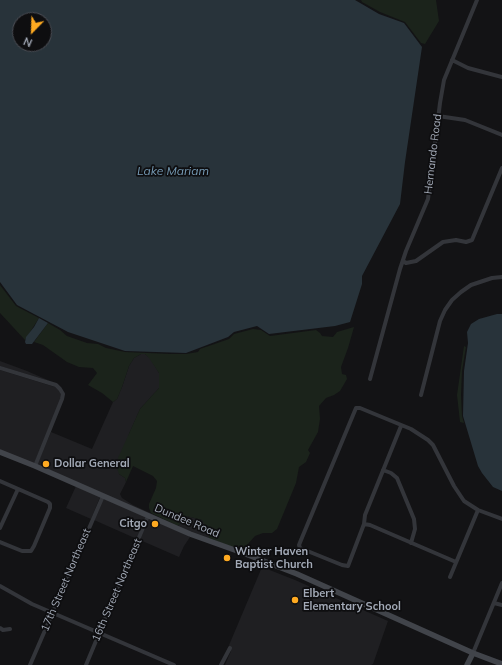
<!DOCTYPE html>
<style>
body{margin:0}
#map{position:relative;width:502px;height:665px;overflow:hidden;background:#131315;font-family:Mulish,sans-serif}
canvas{display:block}
.north{position:absolute;left:12px;top:12px;width:40px;height:40px;box-sizing:border-box;background:#0e0e10;border:1px solid #4a4c53;border-radius:50%;rotate:203deg;font-size:11px;font-weight:700;line-height:16px;text-align:center;color:#a3aab7}
.north::after{content:'';display:block;margin:auto;width:14px;height:18px;background:#ffaa21;clip-path:polygon(50% 0,100% 100%,50% 72%,0 100%)}
</style>
<div id="map">
<canvas width="502" height="665"></canvas>
<div class="north">N</div>
</div>
<script>
const context = document.querySelector('canvas').getContext('2d');
context.lineJoin = 'round';
function paint(path, color) { context.fillStyle = color; context.fill(path, 'evenodd'); }
const toPath = rows => new Path2D(rows.map(r => 'M' + r).join(''));
function stroke(path, color, width, dash) { context.strokeStyle = color; context.lineWidth = width; context.lineCap = dash ? 'butt' : 'round'; context.setLineDash(dash || []); context.stroke(path); }
function drawText(font, color, halo, rows, align = 'center') {
  context.font = font + ' Mulish,sans-serif'; context.lineWidth = 3.5; context.setLineDash([]); context.textBaseline = 'middle'; context.strokeStyle = halo; context.fillStyle = color; for (const [text, x, y, turn = 0] of rows) {
    context.save(); context.translate(x, y); context.rotate((+turn || 0) * Math.PI / 180); context.textAlign = isNaN(turn) ? turn : align; if (halo) context.strokeText(text, 0, 0); context.fillText(text, 0, 0); context.restore();
  }
}
const built = toPath([
 [141,354,145,354,150,358,159,373,159,388,140,409,129,434,119,474,125,478,126,482,120,494,122,498,133,505,178,526,186,516,203,520,209,531,209,540,37,465,51,432,92,449,113,402,117,399,122,387,129,366,134,358],
 [0,361,27,371,50,381,0,366],
 [0,370,55,387,59,390,61,394,61,399,34,464,0,450],
 [76,486,100,497,91,519,66,508],
 [103,498,146,517,137,539,94,520],
 [149,518,190,537,184,546,179,557,140,540],
 [262,567,295,580,388,621,373,664,371,665,225,665,231,651,227,650]
]);
const green = toPath([
 [361,0,436,0,439,21,425,44,421,43,405,22,380,12,362,2],
 [0,285,16,306,39,318,25,340,0,313],
 [48,323,60,330,67,336,87,343,98,344,106,348,125,352,171,354,186,354,198,352,200,349,229,339,234,334,253,329,261,330,270,336,316,330,320,333,322,336,333,337,337,332,354,327,348,348,341,367,342,374,346,375,347,379,340,391,334,395,326,398,319,406,320,419,318,432,308,450,310,453,306,462,299,467,296,483,277,529,272,533,263,533,255,536,247,545,240,550,209,538,209,531,202,520,186,516,178,526,151,513,149,508,149,504,156,488,157,481,153,476,133,466,126,482,125,478,119,474,117,468,118,458,140,409,159,388,159,373,149,358,145,354,141,354,134,358,129,366,122,387,117,399,113,402,102,393,88,385,97,373,93,368,79,367,67,362,43,345,34,342],
 [464,346,466,347,462,371,461,395,462,416,464,423,460,422,457,395]
]);
const water = toPath([
 [0,0,355,0,379,14,404,23,422,47,405,162,400,204,362,276,362,284,350,322,335,326,269,334,257,326,234,332,228,337,186,353,125,351,68,332,17,305,0,282],
 [20,20,44,20,44,44,20,44],
 [497,314,502,314,502,491,493,487,482,473,478,466,463,416,464,371,468,343,467,332,471,324,479,319],
 [39,318,48,323,32,344,26,344,25,342,26,337,34,327]
]);
const street = toPath([
 [452,60,468,68,502,77],
 [438,116,465,120,502,135],
 [403,261,406,263,416,261,443,242,456,240,466,242,472,240,502,168],
 [0,368,56,385,60,389,63,394,62,399,35,466],
 [370,379,400,269,406,251,428,199,440,103,444,80,477,0],
 [421,395,440,321,445,310,452,300,461,292,471,285,492,278,502,277],
 [401,426,365,515,364,524,348,566,342,565,300,548,299,545,301,540,356,408,360,408,411,429,428,440,433,445,454,486,464,501,478,510,502,519],
 [383,470,391,473,397,478,414,519,415,529,411,543],
 [0,481,48,502,50,504,50,508,34,546,31,551,22,551,0,542],
 [364,524,370,525,456,562],
 [0,528,18,489],
 [450,577,478,510],
 [0,586,32,604,174,665],
 [494,603,502,605],
 [0,628,3,630,10,629],
 [473,653,502,583],
 [30,665,103,496],
 [86,665,148,516],
 [221,665,230,648]
]);
const secondary = toPath([
 [0,452,35,466,190,534,243,553,297,574,473,653,502,664],
 [467,665,473,653]
]);
const markers = [
 [46,464,4,"#ffaa21"],
 [155,524,4,"#ffaa21"],
 [227,558,4,"#ffaa21"],
 [295,600,4,"#ffaa21"]
];
const streetNames = [
 ["Hernando Road",433,154,-83],
 ["Dundee Road",187,521,23],
 ["17th Street Northeast",66,580,-67],
 ["16th Street Northeast",117,590,-67]
];
const poiNames = [
 ["Dollar General",54,464],
 ["Citgo",147,524,"right"],
 ["Winter Haven",235,552],
 ["Baptist Church",235,565],
 ["Elbert",303,594],
 ["Elementary School",303,607]
];
const waterNames = [
 ["Lake Mariam",173,171]
];
paint(built, '#1f1f22');
paint(green, '#1b231b');
paint(water, '#28333a');
stroke(street, '#33353a', 4);
stroke(secondary, '#41444a', 5.5);
for (const [x, y, r, color] of markers) { const dot = new Path2D(); dot.arc(x, y, r, 0, 2 * Math.PI); context.fillStyle = color; context.fill(dot); stroke(dot, '#0e0e10', 1.5); }
drawText('11px', '#a3aab7', '#0e0e10', streetNames);
drawText('bold 11px', '#a3aab7', '#0e0e10', poiNames, 'left');
drawText('italic 12px', '#769bb5', '#0e0e10', waterNames);
</script>
